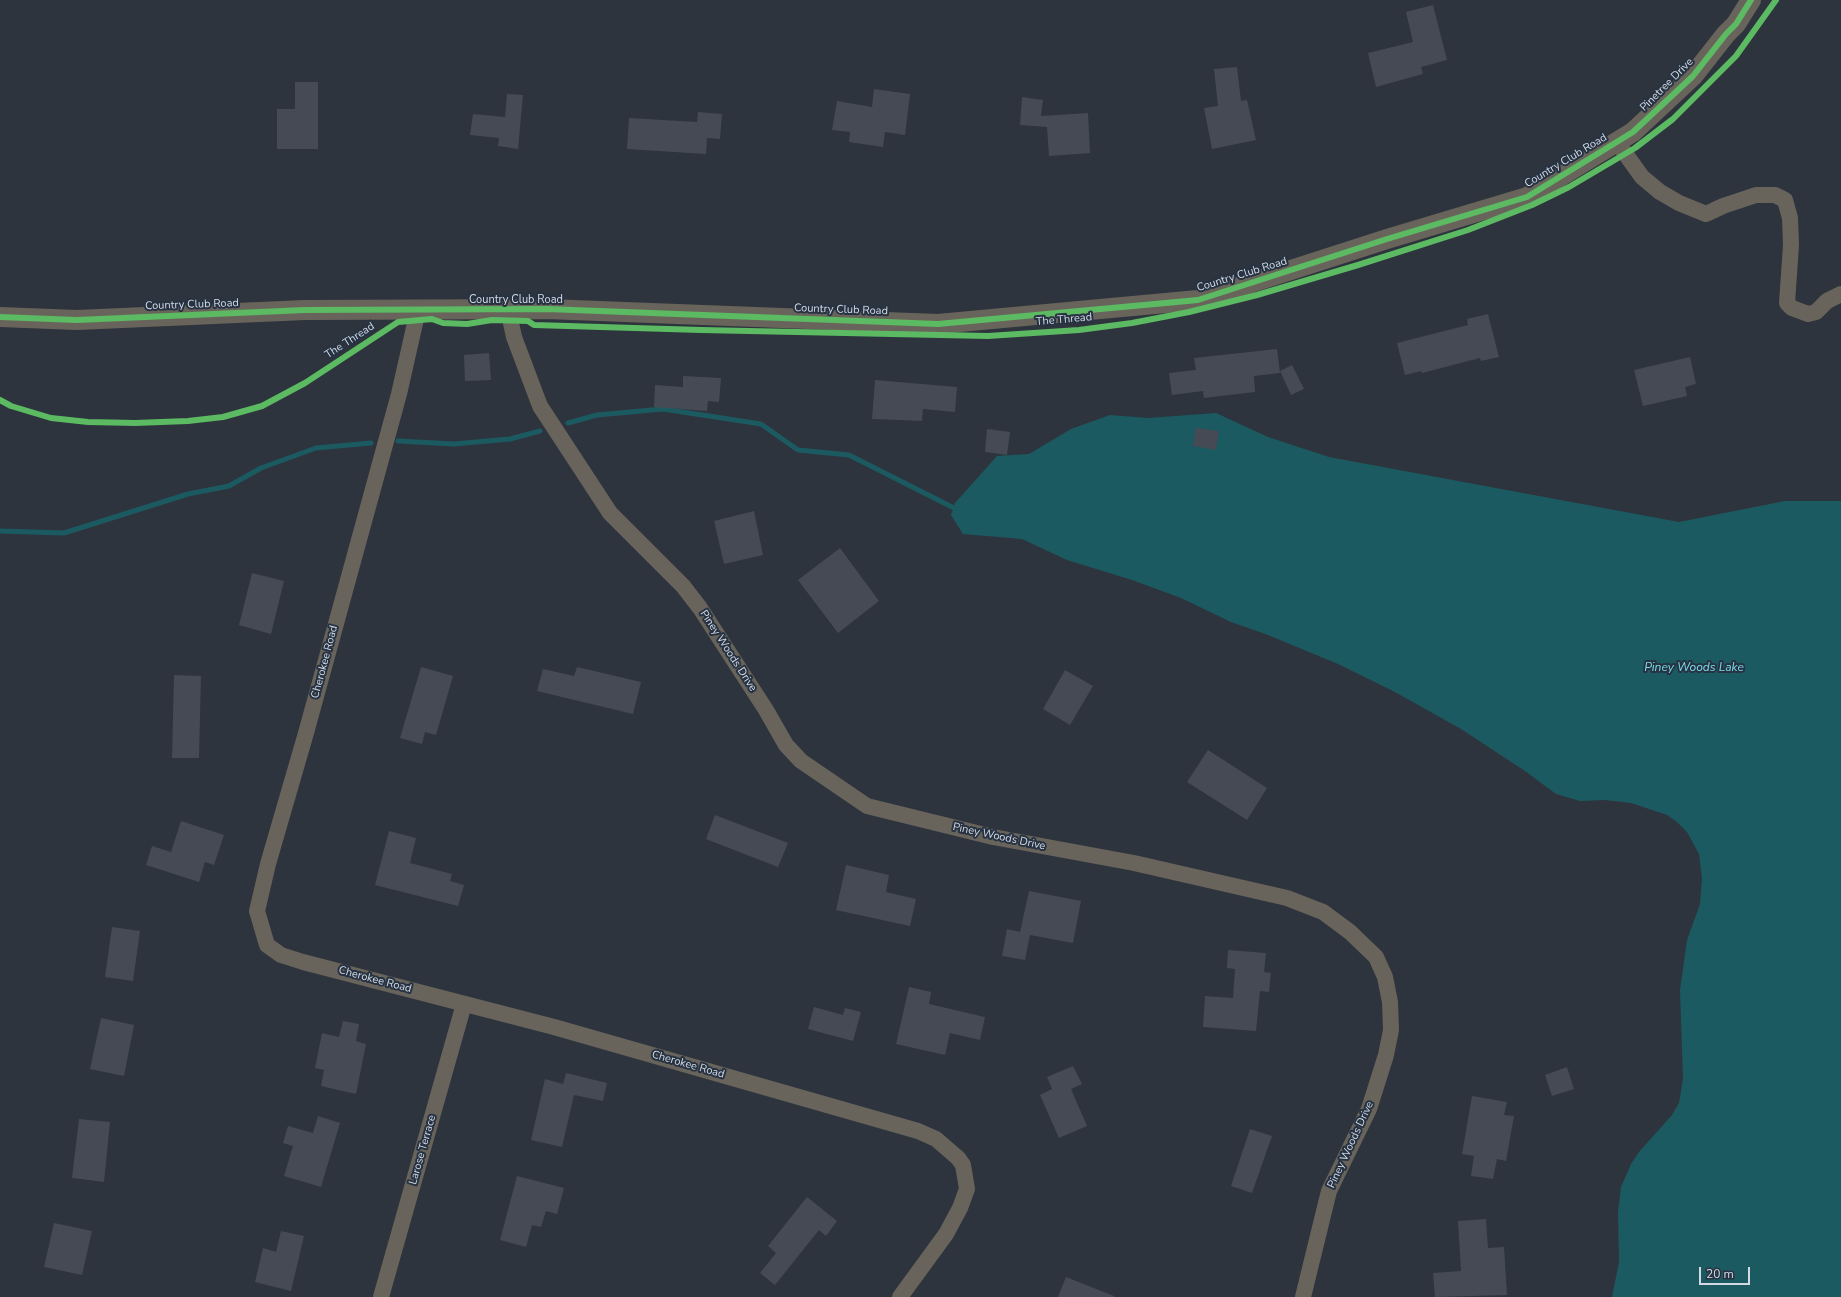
<!DOCTYPE html>
<style>
body{margin:0}
#map{position:relative;width:1841px;height:1297px;overflow:hidden;background:#2d343d;font-family:"Nunito Sans",sans-serif}
canvas{display:block}
.scale{position:absolute;left:1699px;top:1267px;width:51px;height:18px;box-sizing:border-box;border:2px solid #d3dae4;border-top:0;padding-left:5px;font-size:12px;line-height:14px;white-space:nowrap;color:#d3dae4;-webkit-text-stroke:3px #273343;paint-order:stroke}
</style>
<div id="map">
<canvas width="1841" height="1297"></canvas>
<div class="scale">20 m</div>
</div>
<script>
const context = document.querySelector('canvas').getContext('2d');
context.lineJoin = 'round';
function paint(path, color) { context.fillStyle = color; context.fill(path, 'evenodd'); }
const toPath = rows => new Path2D(rows.map(r => 'M' + r).join(''));
function stroke(path, color, width, dash) { context.strokeStyle = color; context.lineWidth = width; context.lineCap = dash ? 'butt' : 'round'; context.setLineDash(dash || []); context.stroke(path); }
function drawText(font, color, halo, rows, align = 'center') {
  context.font = font + ' "Nunito Sans",sans-serif'; context.lineWidth = 4; context.setLineDash([]); context.textBaseline = 'middle'; context.strokeStyle = halo; context.fillStyle = color; for (const [text, x, y, turn = 0] of rows) {
    context.save(); context.translate(x, y); context.rotate((+turn || 0) * Math.PI / 180); context.textAlign = isNaN(turn) ? turn : align; if (halo) context.strokeText(text, 0, 0); context.fillText(text, 0, 0); context.restore();
  }
}
const water = toPath([
 [1216,413,1268,437,1329,457,1679,522,1785,501,1841,501,1841,1297,1612,1297,1619,1262,1618,1212,1621,1187,1631,1164,1639,1152,1672,1115,1679,1103,1683,1079,1680,990,1687,940,1700,904,1702,878,1699,854,1687,832,1677,822,1667,815,1631,803,1605,800,1580,801,1556,794,1525,771,1461,729,1395,692,1338,664,1268,635,1231,622,1181,598,1132,580,1067,560,1022,539,963,534,951,515,955,503,997,456,1029,454,1071,429,1110,415,1148,418]
]);
const stream = toPath([
 [568,423,597,415,663,409,761,424,798,450,849,455,954,508],
 [398,441,454,444,510,439,540,431],
 [0,531,64,533,188,494,229,486,261,468,316,448,371,443]
]);
const building = toPath([
 [1433,5,1447,60,1421,67,1423,74,1376,87,1368,53,1413,42,1406,12],
 [1237,67,1241,101,1247,100,1256,140,1212,149,1204,108,1218,106,1214,69],
 [295,82,318,82,318,149,277,149,277,109,295,109],
 [874,89,910,94,905,135,885,132,883,147,849,142,850,132,832,130,837,101,872,107],
 [507,94,523,95,518,149,498,146,499,138,470,135,473,114,505,117],
 [1022,97,1043,100,1041,116,1088,113,1090,153,1049,156,1047,127,1020,125],
 [698,112,722,114,720,139,707,138,706,154,627,149,629,118,697,122],
 [1488,314,1499,357,1481,361,1480,358,1422,373,1421,371,1405,375,1397,343,1468,325,1467,319],
 [1277,349,1280,373,1254,376,1255,392,1204,398,1203,391,1172,395,1169,373,1196,370,1194,358],
 [489,353,491,380,465,381,464,355],
 [1690,357,1696,384,1685,387,1687,396,1643,406,1634,370],
 [1292,365,1304,389,1291,395,1280,371],
 [683,376,721,378,719,402,708,401,707,411,654,407,655,385,683,387],
 [875,380,957,387,955,412,923,409,922,421,872,419],
 [1196,428,1219,431,1216,450,1193,446],
 [987,429,1010,432,1007,455,985,452],
 [754,511,763,555,724,564,714,521],
 [840,548,879,601,838,633,798,580],
 [252,573,284,581,271,634,239,625],
 [421,667,453,676,436,735,425,732,422,744,400,738],
 [577,667,641,682,633,714,537,691,543,669,574,676],
 [1065,670,1093,686,1070,725,1043,709],
 [174,675,201,676,199,758,172,758],
 [1208,750,1267,788,1247,820,1187,782],
 [715,815,788,843,778,867,706,839],
 [181,821,224,835,214,865,205,862,199,882,146,865,152,846,171,852],
 [389,831,416,838,410,863,452,874,450,881,464,885,458,906,375,885],
 [846,865,889,875,886,892,916,899,910,926,836,910],
 [1029,891,1081,901,1073,943,1030,935,1025,960,1002,956,1007,929,1020,932],
 [112,927,140,931,133,981,105,977],
 [1228,950,1266,953,1264,972,1271,973,1269,992,1260,991,1256,1031,1203,1027,1205,996,1233,998,1235,969,1227,968],
 [909,987,931,992,929,1004,985,1017,980,1040,950,1033,945,1055,896,1044],
 [814,1007,843,1015,845,1008,861,1012,853,1041,808,1029],
 [101,1018,134,1025,124,1076,90,1069],
 [343,1021,359,1024,356,1041,366,1044,356,1094,321,1086,324,1070,315,1068,322,1033,339,1037],
 [1073,1066,1082,1084,1071,1089,1087,1126,1059,1138,1040,1095,1052,1089,1047,1077],
 [1567,1067,1574,1089,1552,1096,1545,1075],
 [566,1073,607,1083,603,1101,574,1095,562,1147,531,1140,545,1079,563,1084],
 [1472,1096,1507,1102,1504,1115,1514,1116,1506,1161,1497,1159,1493,1179,1471,1176,1474,1156,1462,1154],
 [318,1116,340,1123,321,1187,284,1176,293,1146,283,1143,288,1126,313,1133],
 [79,1119,110,1122,104,1182,72,1178],
 [1250,1129,1272,1136,1252,1193,1231,1186],
 [517,1176,564,1188,557,1214,546,1211,541,1227,532,1225,526,1247,500,1240],
 [807,1197,837,1221,826,1236,819,1230,775,1285,760,1273,776,1253,768,1246],
 [1486,1219,1488,1248,1504,1247,1507,1295,1435,1297,1433,1273,1461,1271,1458,1221],
 [54,1223,92,1231,82,1275,44,1267],
 [281,1231,304,1236,291,1291,255,1282,263,1248,276,1252],
 [1066,1277,1114,1296,1114,1297,1058,1297]
]);
const minor = toPath([
 [1617,142,1642,177,1660,192,1679,203,1706,214,1723,206,1756,195,1775,195,1785,200,1790,218,1791,245,1787,303,1792,308,1808,314,1816,312,1827,301,1841,294],
 [508,309,514,337,540,406,610,513,683,586,700,608,766,710,786,745,801,761,867,806,993,837,1134,863,1287,898,1323,912,1350,932,1376,957,1385,977,1390,1002,1391,1030,1386,1055,1369,1109,1329,1191,1303,1297],
 [418,310,399,394,306,733,268,864,257,911,267,945,281,955,303,962,554,1027,918,1131,936,1139,958,1158,963,1165,967,1189,960,1208,946,1234,900,1297],
 [381,1297,464,1004]
]);
const tertiary = toPath([
 [0,317,77,320,305,310,547,309,938,324,1198,300,1387,239,1527,197,1633,132,1693,76,1726,34,1736,24,1751,0]
]);
const cycleway = toPath([
 [0,317,77,320,305,310,547,309,938,324,1198,300,1387,239,1527,197,1633,132,1693,76,1726,34,1736,24,1751,0],
 [0,400,11,406,51,418,88,422,135,423,188,421,223,417,262,406,305,383,398,322,432,319,443,323,467,324,492,320,528,321,534,325,701,330,988,336,1079,330,1132,323,1189,312,1257,295,1358,265,1468,230,1532,205,1569,187,1635,148,1673,119,1736,56,1776,0]
]);
const streetNames = [
 ["Pinetree Drive",1667,85,-45],
 ["Country Club Road",1566,161,-31],
 ["Country Club Road",1242,275,-17],
 ["Country Club Road",516,300],
 ["Country Club Road",192,305,-2],
 ["Country Club Road",841,310,2],
 ["The Thread",1064,320,-5],
 ["The Thread",350,341,-33],
 ["Piney Woods Drive",728,651,57],
 ["Cherokee Road",325,662,-75],
 ["Piney Woods Drive",999,837,12],
 ["Cherokee Road",375,980,15],
 ["Cherokee Road",688,1065,16],
 ["Piney Woods Drive",1351,1145,-65],
 ["Larose Terrace",423,1150,-74]
];
const waterNames = [
 ["Piney Woods Lake",1694,668]
];
paint(water, '#1c5a61');
stroke(stream, '#1c5a61', 5);
paint(building, '#464a55');
stroke(minor, '#69645b', 16);
stroke(tertiary, '#69645b', 20);
stroke(cycleway, '#5cba63', 6);
drawText('11px', '#d3dae4', '#273343', streetNames);
drawText('italic 12px', '#78dde8', '#273343', waterNames);
</script>
